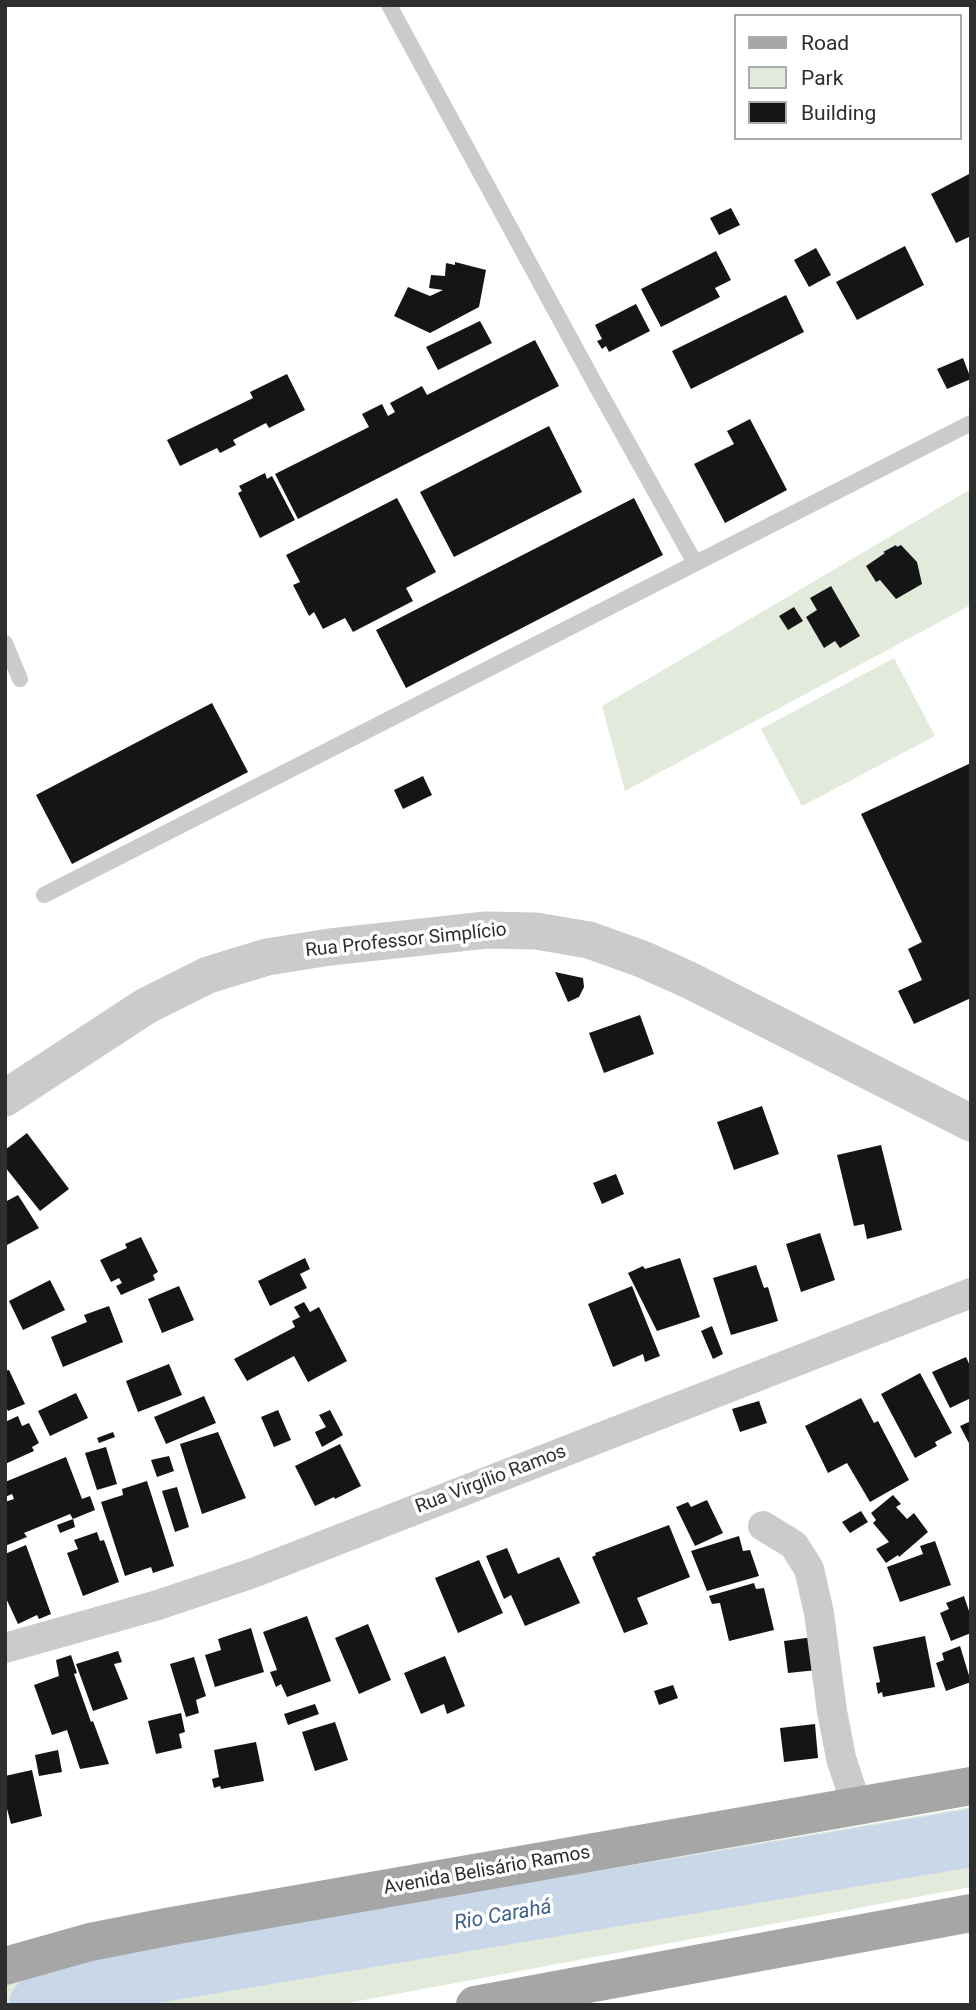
<!DOCTYPE html>
<meta charset="utf-8">
<style>
body{margin:0}
#map{position:relative;width:976px;height:2010px;overflow:hidden;background:#fff;font-family:Roboto,sans-serif}
canvas{display:block}
.frame{position:absolute;inset:0;border:7px solid #2e2e2e;pointer-events:none}
.legend{position:absolute;left:734px;top:14px;width:228px;height:126px;box-sizing:border-box;background:#fff;border:2px solid #ababab;margin:0;padding:9px 12px;list-style:none;font-size:21px;color:#2e2e2e}
.legend li{display:flex;align-items:center;gap:14px;height:35px}
.legend b{width:35px;border:2px solid #ababab}
</style>
<div id="map">
<canvas width="976" height="2010"></canvas>
<div class="frame"></div>
<ul class="legend">
<li><b style="height:9px;background:#a6a6a6"></b>Road</li>
<li><b style="height:19px;background:#e2eadc"></b>Park</li>
<li><b style="height:19px;background:#151515"></b>Building</li>
</ul>
</div>
<script>
const context = document.querySelector('canvas').getContext('2d');
context.lineJoin = 'round';
function paint(path, color) { context.fillStyle = color; context.fill(path, 'evenodd'); }
const toPath = rows => new Path2D(rows.map(r => 'M' + r).join(''));
function stroke(path, color, width, dash) { context.strokeStyle = color; context.lineWidth = width; context.lineCap = dash ? 'butt' : 'round'; context.setLineDash(dash || []); context.stroke(path); }
function drawText(font, color, halo, rows, align = 'center') {
  context.font = font + ' Roboto,sans-serif'; context.lineWidth = 7; context.setLineDash([]); context.textBaseline = 'middle'; context.strokeStyle = halo; context.fillStyle = color; for (const [text, x, y, turn = 0] of rows) {
    context.save(); context.translate(x, y); context.rotate((+turn || 0) * Math.PI / 180); context.textAlign = isNaN(turn) ? turn : align; if (halo) context.strokeText(text, 0, 0); context.fillText(text, 0, 0); context.restore();
  }
}
const green = toPath([
 [971,489,971,605,625,791,602,706],
 [894,658,935,736,802,806,761,729],
 [971,1807,971,1887,337,2005,5,2005,5,1982,42,1969,189,1940]
]);
const river = toPath([
 [38,2005,138,1977,971,1838]
]);
const building = toPath([
 [971,173,971,236,956,243,931,194],
 [731,208,740,225,719,235,710,218],
 [905,246,924,285,857,320,836,282],
 [816,248,831,275,809,287,794,260],
 [716,251,731,280,715,288,720,297,661,327,641,289],
 [455,262,486,270,479,307,430,333,394,316,408,287,430,296,443,290,429,288,431,275,445,276,446,263,455,265],
 [786,295,804,332,691,389,672,351],
 [636,304,650,331,609,352,606,346,602,349,597,341,602,339,595,325],
 [480,321,492,343,438,370,426,347],
 [535,340,559,386,298,519,275,474,369,427,362,414,382,404,388,416,395,412,390,403,422,386,427,395],
 [963,358,971,379,947,389,937,369],
 [287,374,305,410,269,428,266,423,233,440,236,445,220,453,217,448,180,466,167,440,253,398,250,392],
 [750,419,787,490,725,523,694,464,734,444,727,431],
 [549,426,582,492,454,557,420,492],
 [265,473,267,479,272,476,295,520,260,538,238,493,242,491,239,486],
 [397,498,436,572,406,588,413,601,353,632,345,618,323,629,314,612,309,616,293,585,300,582,286,555],
 [634,498,663,555,406,688,376,630],
 [896,545,897,547,901,545,917,562,922,584,896,599,880,580,876,582,866,566,885,553,883,552],
 [831,586,860,636,840,648,835,641,824,648,806,617,817,610,810,598],
 [794,607,803,621,788,630,779,616],
 [212,703,248,772,72,864,36,795],
 [971,763,971,998,914,1024,898,991,922,980,908,949,922,942,861,814],
 [423,776,432,795,403,809,394,790],
 [555,972,583,978,584,987,579,997,568,1002],
 [640,1015,654,1054,604,1073,589,1033],
 [762,1106,779,1154,734,1170,717,1122],
 [27,1133,69,1189,40,1211,5,1167,5,1150],
 [881,1145,902,1230,867,1239,864,1224,854,1226,837,1155],
 [616,1174,624,1194,602,1204,593,1183],
 [18,1195,39,1228,5,1246,5,1202],
 [820,1233,835,1280,801,1292,786,1244],
 [141,1237,158,1272,153,1275,155,1280,121,1295,116,1286,122,1283,119,1278,111,1282,100,1260,127,1248,125,1244],
 [305,1258,310,1269,300,1274,307,1288,270,1306,258,1281],
 [680,1258,700,1317,657,1331,628,1273,643,1266,645,1269],
 [756,1265,764,1288,768,1287,778,1321,731,1335,713,1278],
 [50,1280,65,1310,23,1330,9,1301],
 [179,1286,194,1320,162,1333,148,1299],
 [632,1286,660,1356,645,1362,643,1354,613,1367,588,1304],
 [304,1302,310,1312,319,1307,347,1361,308,1382,294,1356,247,1381,234,1359,295,1327,292,1321,300,1317,294,1307],
 [109,1306,123,1342,63,1367,51,1337,87,1322,84,1315],
 [712,1326,723,1354,713,1359,701,1331],
 [966,1357,971,1368,971,1398,950,1408,932,1372],
 [169,1364,182,1395,138,1412,126,1381],
 [9,1370,25,1404,8,1411,5,1405,5,1371],
 [920,1373,952,1433,935,1442,937,1446,915,1458,881,1394],
 [76,1393,88,1418,50,1436,38,1411],
 [204,1396,216,1423,166,1444,154,1417],
 [861,1398,874,1423,878,1421,909,1480,870,1502,847,1463,828,1473,805,1426],
 [759,1401,767,1423,740,1432,732,1409],
 [278,1410,291,1440,274,1447,261,1417],
 [330,1410,343,1435,322,1447,315,1432,326,1427,319,1415],
 [18,1416,22,1426,29,1423,39,1443,32,1447,34,1451,5,1464,5,1422],
 [971,1421,971,1447,960,1426],
 [113,1432,115,1437,99,1443,97,1438],
 [218,1432,246,1498,202,1514,180,1444],
 [340,1444,361,1486,335,1499,334,1497,315,1506,295,1466],
 [106,1447,117,1484,97,1490,85,1453],
 [169,1456,174,1471,157,1477,151,1460],
 [66,1457,82,1499,90,1496,95,1510,73,1519,70,1514,24,1533,27,1537,5,1546,5,1502,14,1499,12,1494,5,1497,5,1482],
 [147,1481,174,1566,153,1573,151,1567,125,1576,101,1502,123,1495,122,1489],
 [177,1487,189,1527,175,1532,162,1491],
 [893,1495,901,1504,896,1507,907,1519,914,1513,928,1532,899,1557,898,1555,886,1563,876,1549,889,1542,873,1523,876,1520,871,1513],
 [707,1500,723,1533,695,1546,676,1507,688,1502,691,1507],
 [861,1511,868,1522,850,1533,842,1522],
 [73,1519,75,1527,60,1533,57,1525],
 [669,1525,690,1577,637,1598,648,1624,624,1633,592,1557,596,1555,595,1553],
 [97,1532,100,1541,104,1540,119,1582,83,1596,67,1553,78,1549,74,1540],
 [739,1536,743,1551,750,1550,759,1576,707,1591,691,1551],
 [935,1541,951,1585,900,1602,887,1567,923,1554,920,1546],
 [26,1545,51,1614,39,1619,37,1615,18,1624,5,1596,5,1554],
 [507,1548,518,1574,559,1557,580,1603,525,1626,511,1595,504,1599,486,1556],
 [479,1560,503,1613,458,1633,435,1578],
 [754,1583,756,1589,764,1588,774,1630,729,1641,720,1603,712,1604,709,1596],
 [964,1596,971,1617,971,1633,951,1641,940,1613,949,1609,946,1603],
 [307,1616,331,1681,287,1697,281,1684,276,1687,270,1672,277,1670,263,1632],
 [368,1624,391,1680,359,1694,335,1638],
 [251,1628,264,1672,215,1687,205,1655,221,1650,218,1639],
 [925,1636,935,1687,883,1697,882,1692,878,1694,876,1683,880,1682,873,1647],
 [813,1637,817,1670,788,1673,784,1641],
 [960,1646,971,1682,946,1691,936,1663,944,1660,942,1653],
 [118,1651,122,1662,114,1664,128,1699,93,1711,76,1664],
 [71,1655,77,1673,74,1674,91,1722,93,1721,109,1764,80,1769,67,1730,52,1735,34,1685,59,1676,56,1660],
 [445,1656,465,1706,447,1714,444,1704,421,1714,404,1673],
 [194,1657,206,1696,196,1700,199,1713,186,1717,170,1664],
 [673,1685,678,1698,659,1705,654,1691],
 [315,1704,319,1714,288,1725,284,1714],
 [181,1713,185,1732,179,1734,182,1748,156,1754,148,1721],
 [335,1722,348,1760,315,1771,302,1732],
 [815,1724,818,1758,784,1762,780,1728],
 [256,1742,264,1781,221,1789,220,1786,214,1788,212,1779,219,1777,214,1750],
 [58,1750,62,1772,39,1776,35,1755],
 [32,1770,42,1816,11,1824,5,1801,5,1776]
]);
const service = toPath([
 [389,5,594,382,695,563],
 [5,643,20,679],
 [44,895,971,423]
]);
const minor = toPath([
 [763,1526,794,1545,809,1569,819,1613,832,1711,841,1758,857,1807],
 [5,1648,158,1605,253,1573,971,1293]
]);
const tertiary = toPath([
 [5,1098,146,1006,208,975,267,957,330,947,486,930,536,931,589,940,642,959,689,980,971,1123]
]);
const primary = toPath([
 [5,1966,90,1942,172,1926,971,1786],
 [475,2005,971,1913]
]);
const streetNames = [
 ["Rua Professor Simplício",406,941,-6],
 ["Rua Virgílio Ramos",491,1480,-21],
 ["Avenida Belisário Ramos",487,1871,-10]
];
const waterNames = [
 ["Rio Carahá",503,1916,-10]
];
paint(green, '#e2eadc');
stroke(river, '#c9d8e9', 58);
paint(building, '#151515');
stroke(service, '#cbcbcb', 16);
stroke(minor, '#cbcbcb', 30);
stroke(tertiary, '#cbcbcb', 37);
stroke(primary, '#a6a6a6', 38);
drawText('19px', '#2e2e2e', '#fff', streetNames);
drawText('italic 21px', '#41628b', '#fff', waterNames);
</script>
